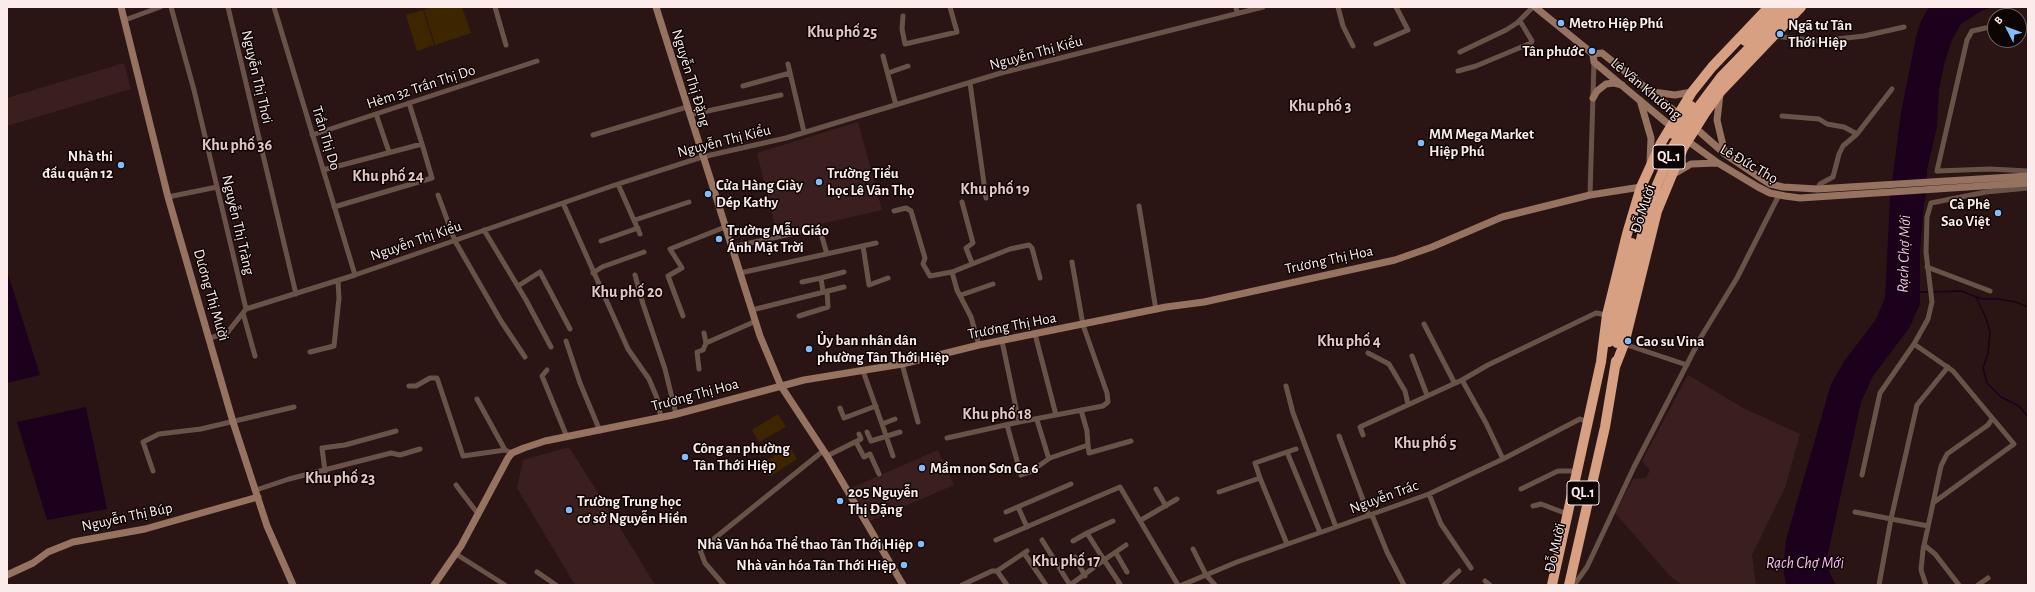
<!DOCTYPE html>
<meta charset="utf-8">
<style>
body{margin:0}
#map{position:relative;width:2035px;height:592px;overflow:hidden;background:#2b1514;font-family:"Alegreya Sans",sans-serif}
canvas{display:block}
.frame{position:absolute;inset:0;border:8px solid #fbebea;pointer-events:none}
.north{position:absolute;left:1987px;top:8px;width:40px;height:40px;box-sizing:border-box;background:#0d0404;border:1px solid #6c6060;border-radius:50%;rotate:312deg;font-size:11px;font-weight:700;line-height:16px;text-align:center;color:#fbebea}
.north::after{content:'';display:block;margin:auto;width:14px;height:18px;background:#83bcfa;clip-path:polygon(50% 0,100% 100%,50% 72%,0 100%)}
</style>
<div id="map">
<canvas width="2035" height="592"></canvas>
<div class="frame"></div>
<div class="north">B</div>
</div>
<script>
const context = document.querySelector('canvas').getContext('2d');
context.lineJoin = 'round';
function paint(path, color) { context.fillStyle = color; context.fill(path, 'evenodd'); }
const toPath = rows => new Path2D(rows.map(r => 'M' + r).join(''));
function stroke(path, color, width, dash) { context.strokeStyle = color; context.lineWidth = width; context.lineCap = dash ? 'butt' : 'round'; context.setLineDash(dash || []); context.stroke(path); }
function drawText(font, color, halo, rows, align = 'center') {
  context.font = font + ' "Alegreya Sans",sans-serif'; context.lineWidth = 3; context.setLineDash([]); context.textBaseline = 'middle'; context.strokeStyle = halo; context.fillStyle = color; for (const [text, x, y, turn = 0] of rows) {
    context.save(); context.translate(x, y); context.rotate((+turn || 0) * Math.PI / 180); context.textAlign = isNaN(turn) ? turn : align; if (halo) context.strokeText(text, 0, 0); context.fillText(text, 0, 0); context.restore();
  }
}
const built = toPath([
 [124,63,131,89,7,126,7,98],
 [858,122,882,210,777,234,757,153],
 [1688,375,1743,408,1800,434,1785,488,1752,555,1756,585,1682,585,1670,576,1615,513,1633,479,1646,478,1650,470,1642,461],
 [569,447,622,531,655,585,575,585,517,488,523,460],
 [938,450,954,485,870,521,851,488]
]);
const green = toPath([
 [432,7,462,7,471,33,435,45,424,10],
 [423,10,434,45,417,51,406,15],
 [778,414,786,427,759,442,752,430],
 [789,446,797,459,771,476,763,463]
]);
const water = toPath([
 [1929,7,1993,7,1981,11,1961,24,1952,40,1945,61,1939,89,1937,127,1927,170,1926,195,1924,204,1920,251,1920,304,1910,327,1873,376,1861,402,1827,558,1830,574,1836,585,1786,585,1783,567,1786,540,1831,384,1845,360,1875,321,1885,298,1890,198,1901,112,1916,37,1921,21],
 [7,271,40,375,7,383],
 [86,407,107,509,47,520,17,422]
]);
const stream = toPath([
 [1918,292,1929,292],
 [1932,292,1961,291,1982,299,1998,299,2016,302,2028,307],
 [1976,297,1986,318,1990,332,1988,353,1983,368,1987,383,2001,397,2019,406,2028,417]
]);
const street = toPath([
 [171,7,194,90,246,309],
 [228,7,296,294],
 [274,7,355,275],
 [495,7,506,45],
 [1236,7,1237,13],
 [1338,7,1343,26,1353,46],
 [903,16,902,29,905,44,957,32,950,7],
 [125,20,160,7],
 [2019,25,2028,27],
 [1995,26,1972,31,1967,40,1937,171,1990,169,2028,171],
 [1774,36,1819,41,1864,36,1904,27],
 [1376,44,1408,30,1396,7],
 [1460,52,1506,30,1517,23,1533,7],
 [883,56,896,105],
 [788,64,804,132],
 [1458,71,1476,66,1531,43,1532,41,1520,21],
 [888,73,908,66],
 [970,83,986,198],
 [743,86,790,73],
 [409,103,422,144],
 [376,114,389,152],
 [689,115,781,95],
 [1782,116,1819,119,1827,124,1844,127,1857,134],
 [312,135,537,61],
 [593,135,687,107],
 [323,170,422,144,432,178,334,207],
 [618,184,640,234],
 [1817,189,1820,184,1833,177,1839,154,1843,146,1857,134,1892,89],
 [438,195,455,241,501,321,525,357],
 [1590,195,1594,62],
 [168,197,217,187],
 [962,202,973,243,966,248,972,263],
 [563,203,628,349,649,379,657,398,661,418],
 [1139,206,1156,310],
 [894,211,906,208,911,211,925,258,923,264,930,276,952,272,1010,249,1029,245,1032,248,1040,278],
 [635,220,689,202],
 [819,227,827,254],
 [484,230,526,300,551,347],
 [601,241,638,228],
 [863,246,869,285,888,278],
 [732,247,800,232],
 [1927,267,1990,291],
 [952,272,957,290,971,317,979,345],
 [593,273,602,267,644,252],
 [740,273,876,243],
 [635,275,643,304,665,369,676,414],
 [802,282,821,278],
 [518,286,540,272,570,329],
 [823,292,821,278,844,272],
 [961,295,993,284],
 [752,310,844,287],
 [243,313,255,356],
 [683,316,668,276,682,268,670,249,725,227],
 [799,316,828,307,827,291],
 [1424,324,1454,382],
 [704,333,706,343,756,321],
 [1035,334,1056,415],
 [210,338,227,333,246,309,355,275,612,186,702,157,786,138,1001,73,1263,7],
 [566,341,580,383,600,431],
 [1002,341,1019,422],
 [1624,344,1687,365],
 [1914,344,1953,371,2014,444,1933,503],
 [310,352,334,346,339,298,338,281],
 [1368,353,1389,364,1405,391,1408,404],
 [1412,356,1427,395],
 [902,364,918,422],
 [699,369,697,352,703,350,706,343],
 [547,370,542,376,567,437],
 [863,371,882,424,895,419],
 [1462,380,1488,365,1596,313,1607,315],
 [409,386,416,386,430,378,437,378,463,456,505,450,512,453],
 [1286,386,1293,413,1336,527],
 [477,399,505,450],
 [840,408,844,418,876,406],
 [1081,410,1087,431,1088,445],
 [1037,420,1048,456,1050,458,1088,445,1089,453,1131,441],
 [882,424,893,456],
 [1007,425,1021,475,1030,472,1050,458],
 [867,432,871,441,900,432],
 [1363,435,1360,427,1462,380,1486,423,1503,459],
 [1339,436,1369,516],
 [947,438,1019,422,1103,406,1108,402,1107,393,1083,325,1072,262],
 [856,442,864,457,870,454,879,474],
 [1287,452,1296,449],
 [827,456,861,439,859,434],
 [153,471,143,442,159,434,201,429,294,407],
 [325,471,322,448,345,445,396,431],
 [1862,475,1880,393,1914,344,1928,319,1932,302,1926,252,1927,217,1931,203,1986,192,2028,188],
 [1260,478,1255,463,1287,452,1320,532],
 [456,485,478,514],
 [1156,489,1166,506],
 [1521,489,1558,471,1571,471],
 [256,490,289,479,391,453,400,455,420,449],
 [1219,492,1260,478,1287,544],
 [1429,494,1441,524,1471,568],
 [1533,506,1541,504,1562,512],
 [1018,507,1027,527],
 [1006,512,1071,484],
 [1855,512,1928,526],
 [1372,515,1387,552,1404,585],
 [1141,520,1177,499],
 [996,540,1120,487,1178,585],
 [1042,540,1070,585,1104,560,1087,533,1113,521],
 [1073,541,1087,533],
 [1924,545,1935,554,1959,585],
 [1193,549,1206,575,1215,585],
 [1024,553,1046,585],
 [1116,553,1127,572],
 [456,554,505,585],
 [1075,557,1085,576],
 [997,571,1027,551],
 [537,572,556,585],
 [1485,581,1490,585],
 [724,585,705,563,700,550,823,451],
 [962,585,992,571,997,571,1007,585],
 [1118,585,1120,584,1104,560,1126,545],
 [1182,585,1237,562,1429,494,1503,459,1580,419,1588,422],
 [1444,585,1459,571],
 [1574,585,1587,567,1634,467,1701,337,1737,278,1779,195],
 [1879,585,1891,519,1917,405,1948,367],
 [1926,585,1921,570,1923,550,1941,466,1947,454,1988,425,1992,419],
 [1978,585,1988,578]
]);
const secondary = toPath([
 [121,7,168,197,233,422,267,526,293,585],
 [656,7,760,336,781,386,827,456,903,585],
 [1535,7,1593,54,1594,62,1674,129],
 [1593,54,1602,53,1681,116],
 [1653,92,1675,95,1692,92],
 [1720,94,1717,120,1725,154],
 [1593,98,1597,91,1606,84,1614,83,1622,85],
 [1640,100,1651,138,1650,164],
 [1692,125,1725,154,1762,179,1770,184,1783,187,1817,189,2028,176],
 [1685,139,1718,163,1758,187,1770,193,1785,196,1800,198,2028,183],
 [1672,175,1691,164,1718,163],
 [7,575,33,563,48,552,73,542,145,529,258,497],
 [434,585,461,546,508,458,512,453,524,448,545,441,673,415,804,380,902,364,979,345,1166,307,1204,302,1395,260,1432,247,1502,217,1590,195,1641,187]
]);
const highway = toPath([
 [1615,367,1624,344,1657,211,1683,148,1705,113,1720,92,1801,7],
 [1552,585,1601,362,1607,315,1627,234,1641,187,1661,143,1692,92,1712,67,1769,7],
 [1569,585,1605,427,1616,361]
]);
const highwayBridge = toPath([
 [1745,41,1778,7],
 [1673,134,1691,106],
 [1609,342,1632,243],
 [1617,343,1647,214,1657,185,1674,145,1697,109,1721,77,1789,7]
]);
const markers = [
 [1561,23,4,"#83bcfa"],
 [1780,34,4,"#83bcfa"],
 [1592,51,4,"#83bcfa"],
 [1421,143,4,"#83bcfa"],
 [121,165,4,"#83bcfa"],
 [819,182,4,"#83bcfa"],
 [708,194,4,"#83bcfa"],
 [1998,213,4,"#83bcfa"],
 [719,239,4,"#83bcfa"],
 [1628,341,4,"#83bcfa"],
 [809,349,4,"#83bcfa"],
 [685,457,4,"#83bcfa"],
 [922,468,4,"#83bcfa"],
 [840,501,4,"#83bcfa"],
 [569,510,4,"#83bcfa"],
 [921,544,4,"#83bcfa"],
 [904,565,4,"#83bcfa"]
];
const shields = [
 [1669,157,32],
 [1583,493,32]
];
const shieldNames = [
 ["QL.1",1669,157],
 ["QL.1",1583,493]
];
const poiNames = [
 ["Metro Hiệp Phú",1569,23],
 ["Ngã tư Tân",1788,25],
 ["Thới Hiệp",1788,42],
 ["Tân phước",1584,51,"right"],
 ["MM Mega Market",1429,134],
 ["Hiệp Phú",1429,151],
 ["Nhà thi",113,156,"right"],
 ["đấu quận 12",113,173,"right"],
 ["Trường Tiểu",827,173],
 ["học Lê Văn Thọ",827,190],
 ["Cửa Hàng Giày",716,185],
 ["Dép Kathy",716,202],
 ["Cà Phê",1990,204,"right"],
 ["Sao Việt",1990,221,"right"],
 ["Trường Mẫu Giáo",727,230],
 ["Ánh Mặt Trời",727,247],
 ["Ủy ban nhân dân",817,340],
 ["phường Tân Thới Hiệp",817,357],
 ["Cao su Vina",1636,341],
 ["Công an phường",693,448],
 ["Tân Thới Hiệp",693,465],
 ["Mầm non Sơn Ca 6",930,468],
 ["205 Nguyễn",848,492],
 ["Thị Đặng",848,509],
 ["Trường Trung học",577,501],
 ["cơ sở Nguyễn Hiền",577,518],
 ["Nhà Văn hóa Thể thao Tân Thới Hiệp",913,544,"right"],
 ["Nhà văn hóa Tân Thới Hiệp",896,565,"right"]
];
const streetNames = [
 ["Nguyễn Thị Kiểu",1036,53,-15],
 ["Nguyễn Thị Thơi",257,77,77],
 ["Nguyễn Thị Đặng",691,78,73],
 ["Hẻm 32 Trần Thị Do",421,87,-18],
 ["Lê Văn Khương",1646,89,40],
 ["Trần Thị Do",326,138,73],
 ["Nguyễn Thị Kiểu",724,141,-14],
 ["Lê Đức Thọ",1749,164,30],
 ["Đỗ Mười",1643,209,-72],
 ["Nguyễn Thị Tràng",238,225,77],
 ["Nguyễn Thị Kiểu",416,241,-19],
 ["Trương Thị Hoa",1329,260,-12],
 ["Dương Thị Mười",211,295,74],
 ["Trương Thị Hoa",1012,326,-11],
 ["Trương Thị Hoa",695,395,-15],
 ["Nguyễn Trác",1384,497,-20],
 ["Nguyễn Thị Búp",127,517,-12],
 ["Đỗ Mười",1555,548,-77]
];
const neighbourhoodNames = [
 ["Khu phố 25",842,32],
 ["Khu phố 3",1320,106],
 ["Khu phố 36",237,145],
 ["Khu phố 24",388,176],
 ["Khu phố 19",995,189],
 ["Khu phố 20",627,292],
 ["Khu phố 4",1349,341],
 ["Khu phố 18",997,414],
 ["Khu phố 5",1425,443],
 ["Khu phố 23",340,478],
 ["Khu phố 17",1066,561]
];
const waterNames = [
 ["Rạch Chợ Mới",1904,254,-88],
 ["Rạch Chợ Mới",1805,563]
];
paint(built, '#3b1e1e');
paint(green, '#3d2500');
paint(water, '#1c001c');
stroke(stream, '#1c001c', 1.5);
stroke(street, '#695348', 5);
stroke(secondary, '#967260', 7);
stroke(highway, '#d7a083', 10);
stroke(highwayBridge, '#d7a083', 10);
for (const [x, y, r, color] of markers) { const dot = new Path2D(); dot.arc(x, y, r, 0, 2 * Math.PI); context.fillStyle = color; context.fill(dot); stroke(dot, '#0d0404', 1.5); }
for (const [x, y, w] of shields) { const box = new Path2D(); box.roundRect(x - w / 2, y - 12, w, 24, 3); context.fillStyle = '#0d0404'; context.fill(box); stroke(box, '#fbebea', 1); }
drawText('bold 14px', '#fbebea', null, shieldNames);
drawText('bold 15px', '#fbebea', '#0d0404', poiNames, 'left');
drawText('15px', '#fbebea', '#0d0404', streetNames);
drawText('bold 16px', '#e6c6c4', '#0d0404', neighbourhoodNames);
drawText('italic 16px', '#febcf8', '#0d0404', waterNames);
</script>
